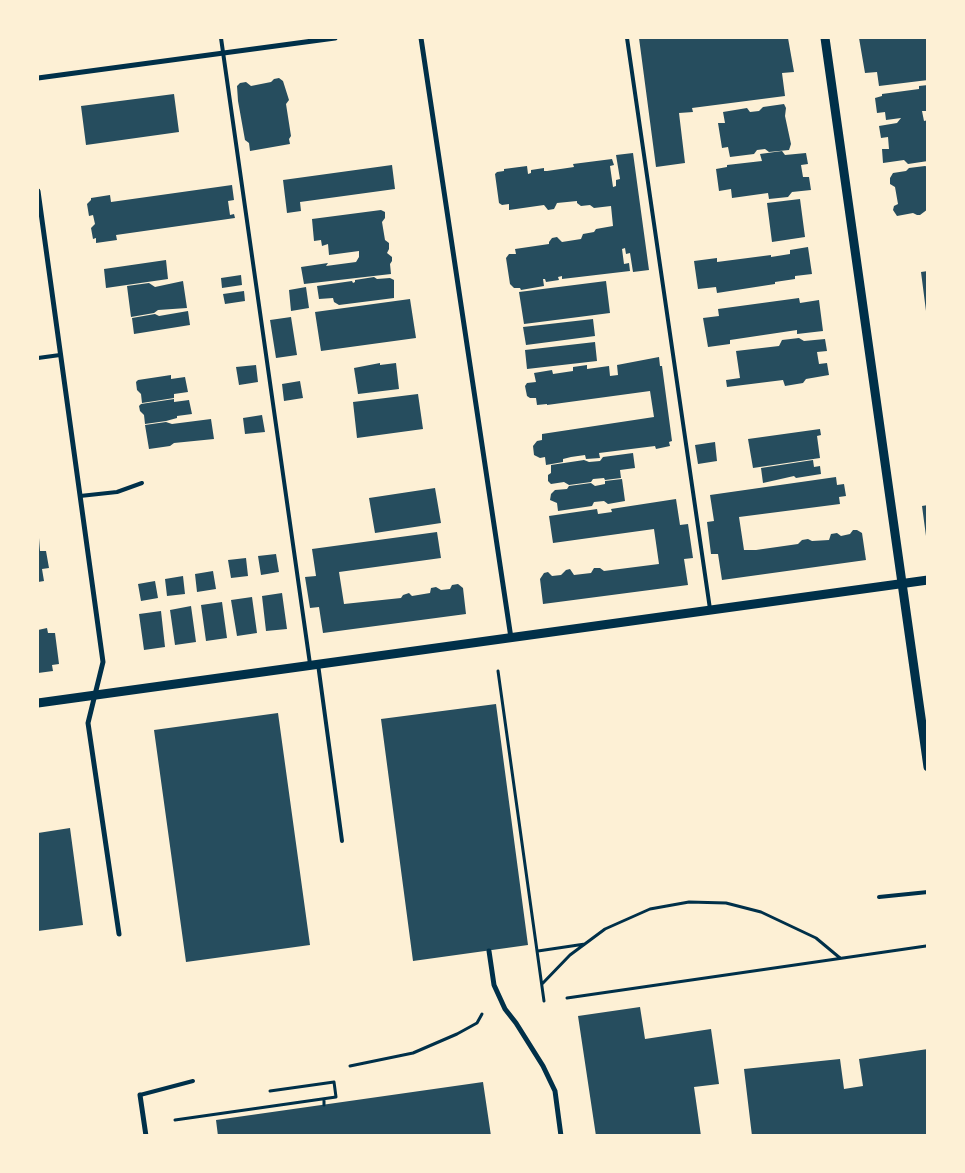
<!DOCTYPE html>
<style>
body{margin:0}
#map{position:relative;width:965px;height:1173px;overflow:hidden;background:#fdf0d5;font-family:Barlow,sans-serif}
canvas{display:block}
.frame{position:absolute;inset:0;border:39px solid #fdf0d5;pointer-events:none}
</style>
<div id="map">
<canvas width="965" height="1173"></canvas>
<div class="frame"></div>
</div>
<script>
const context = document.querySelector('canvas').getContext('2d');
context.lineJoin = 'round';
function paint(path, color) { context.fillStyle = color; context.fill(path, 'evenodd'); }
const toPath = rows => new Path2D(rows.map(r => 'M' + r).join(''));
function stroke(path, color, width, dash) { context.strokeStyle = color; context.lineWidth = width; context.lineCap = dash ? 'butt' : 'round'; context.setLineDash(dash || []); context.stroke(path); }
const building = toPath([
 [639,38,788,38,794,72,782,73,785,96,692,108,693,112,679,113,685,163,656,167],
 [859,38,928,38,928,80,879,86,877,72,865,73],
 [279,78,283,81,289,100,286,104,291,136,289,139,290,144,250,151,249,143,245,140,238,101,237,86,240,83,246,82,251,86,271,82,274,79],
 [928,85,928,111,922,111,924,121,928,120,928,161,908,164,904,160,883,163,882,149,889,149,888,137,881,138,879,126,897,123,901,118,886,120,885,112,877,113,875,98,882,96,882,94,919,89,919,86],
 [174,94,179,132,86,145,81,106],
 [784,104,786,108,785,116,791,144,789,150,769,152,765,149,757,150,754,154,730,157,728,147,722,148,718,123,725,123,723,112,747,108,750,112,759,111,763,107],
 [782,151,785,155,806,153,808,164,801,165,803,177,809,177,811,190,792,192,788,197,769,199,768,193,732,198,731,189,719,191,716,169,727,167,727,165,762,161,760,154],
 [633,153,649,270,633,272,630,253,626,254,625,248,622,249,624,264,629,263,630,271,562,279,562,276,558,277,559,280,546,282,545,279,543,279,544,286,521,290,520,288,514,288,510,284,506,258,509,254,516,254,515,249,549,244,549,242,552,238,557,237,562,242,581,239,583,234,594,232,596,229,613,226,611,206,594,208,590,205,581,206,577,203,577,201,557,203,554,209,548,210,544,205,509,210,509,204,502,205,499,203,495,174,497,172,504,171,504,169,527,166,528,174,531,173,531,170,544,168,544,171,547,171,574,167,573,164,612,159,614,165,610,166,613,187,616,186,616,180,620,179,616,155],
 [392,165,395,189,300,202,301,211,287,213,283,180],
 [925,166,928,167,928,209,920,215,917,215,913,213,897,216,893,210,894,206,898,204,895,187,890,184,890,178,893,173,906,171,909,168],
 [232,185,234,200,228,201,230,215,234,214,235,218,116,235,117,240,96,243,96,238,93,239,91,228,95,224,93,215,89,216,87,204,91,200,91,198,110,195,111,202],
 [800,199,805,237,772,242,767,203],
 [381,210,385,212,385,218,382,222,385,240,389,243,389,249,387,253,392,257,392,261,390,264,391,274,304,284,301,267,328,263,326,266,356,262,359,257,359,251,329,255,328,244,322,246,321,240,314,241,312,219],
 [808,247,812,274,795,276,795,279,775,282,775,284,717,293,716,287,698,289,694,261,717,258,717,262,771,255,771,257,790,254,790,250],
 [166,260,168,279,106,288,104,269],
 [928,271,928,311,926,311,921,272],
 [241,275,242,285,222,288,221,278],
 [374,277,377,279,390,278,394,280,394,298,339,305,334,302,333,298,319,299,317,286,352,281,353,283,355,282,355,280],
 [183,281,187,308,158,310,154,313,131,317,127,286,149,283,155,287],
 [606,281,610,313,524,324,519,292],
 [306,287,309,308,291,311,289,290],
 [244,291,245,301,225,304,223,294],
 [799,298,800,303,819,300,823,331,797,334,797,330,730,340,730,344,708,347,703,318,719,316,718,309],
 [410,299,416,338,321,351,315,312],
 [188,311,190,325,134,334,132,318,155,314,159,316],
 [291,317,297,355,276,358,270,320],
 [593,319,595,336,526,345,523,327],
 [799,338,804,341,825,339,827,351,817,352,819,364,827,363,829,375,806,379,803,383,785,386,783,380,727,387,726,380,740,378,736,351,779,346,782,340],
 [595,342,597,361,527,369,525,350],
 [659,357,660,366,662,366,672,441,669,442,670,446,656,449,655,446,599,453,600,458,586,459,585,455,571,457,563,459,563,462,546,465,545,457,540,458,534,455,533,446,537,441,542,440,542,434,654,417,650,391,547,405,547,404,537,405,536,398,530,398,527,396,525,386,527,383,536,382,534,373,552,370,553,374,573,371,573,367,587,365,587,369,609,366,610,376,618,375,617,365],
 [380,363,380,365,396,363,399,389,358,394,354,368],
 [256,365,258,382,239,385,236,367],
 [171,375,171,379,185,377,188,392,174,394,174,398,142,403,141,394,137,390,136,382,138,380],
 [300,381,303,398,284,401,282,384],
 [418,394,423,429,357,438,353,402],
 [174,399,174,402,189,400,192,414,177,416,177,418,166,421,145,424,144,415,140,411,139,406,141,404],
 [262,415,265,432,245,434,243,418],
 [211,419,214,439,174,443,170,446,149,449,145,425,166,422,172,424],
 [820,429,821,435,817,436,820,458,753,468,748,439],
 [715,442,717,461,698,464,695,445],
 [633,453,635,468,620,470,621,478,605,480,604,478,593,479,591,482,569,485,564,482,551,484,548,481,548,475,551,473,551,465,584,460,589,462,600,461,603,457],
 [813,460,814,467,820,466,821,474,796,478,794,476,763,483,761,468],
 [836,477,837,485,844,484,846,496,839,497,840,504,739,517,744,550,756,550,798,544,802,540,808,539,812,541,829,540,831,534,837,533,841,536,850,534,853,530,857,530,862,533,866,560,722,580,718,554,711,554,707,522,714,521,710,495],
 [622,479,625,501,608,504,604,501,594,502,592,506,558,511,557,503,550,500,551,494,555,490,567,489,569,486,591,483,595,486,605,484,605,481],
 [435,488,441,523,375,533,369,498],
 [676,499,680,525,688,524,693,558,684,559,688,585,543,604,540,579,544,573,548,572,552,576,561,575,566,570,570,569,574,575,591,573,594,568,600,568,604,571,659,564,654,529,553,543,549,516,597,509,598,514,612,512,611,509],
 [928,505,928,536,926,536,922,506],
 [437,532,441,558,339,572,344,604,401,598,403,595,409,593,412,596,430,593,431,588,436,587,441,590,450,589,452,585,458,584,463,588,466,614,323,633,319,607,310,608,305,577,316,576,312,549],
 [38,538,39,538,40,551,46,551,49,568,42,569,44,581,38,582],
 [276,554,279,572,261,575,258,556],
 [246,558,248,576,231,578,228,560],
 [213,571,216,589,197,592,195,574],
 [183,576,185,594,167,596,165,579],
 [155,581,158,598,141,601,138,584],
 [282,593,287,629,266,631,262,596],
 [252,597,257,633,237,636,231,600],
 [222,602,227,638,206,641,201,605],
 [191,606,196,642,175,645,170,610],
 [161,611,165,647,144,650,139,614],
 [47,628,48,633,55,633,59,664,52,665,53,671,38,673,38,630],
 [496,704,528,945,413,961,381,719],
 [278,713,310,945,186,962,154,730],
 [70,828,83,925,38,931,38,833],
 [640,1007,645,1039,711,1029,719,1084,694,1087,701,1136,596,1136,578,1016],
 [928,1049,928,1136,752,1136,744,1069,840,1059,844,1089,863,1086,859,1059],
 [483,1082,491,1136,218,1136,216,1120]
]);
const path = toPath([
 [498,671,544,1001],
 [538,951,585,944],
 [542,984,570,955,605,929,650,909,689,902,726,903,761,912,816,938,840,958],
 [567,998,926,946],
 [350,1066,413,1053,457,1034,477,1023,482,1014],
 [324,1099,324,1105],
 [175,1120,336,1097,334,1082,270,1091]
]);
const service = toPath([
 [221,38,310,664],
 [627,38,710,609],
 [38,358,60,355],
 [80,496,117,492,142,483],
 [318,664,342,841],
 [879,897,928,892],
 [140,1095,193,1081]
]);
const minor = toPath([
 [421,38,511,638],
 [38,78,335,38],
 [38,191,103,662,88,723,119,934],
 [489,951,494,985,505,1009,516,1023,543,1066,555,1091,561,1136],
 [140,1095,146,1136]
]);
const tertiary = toPath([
 [825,38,928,767],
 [38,703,928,580]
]);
paint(building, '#264d5e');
stroke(path, '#003049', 3);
stroke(service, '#003049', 4);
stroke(minor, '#003049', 5);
stroke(tertiary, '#003049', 9);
</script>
